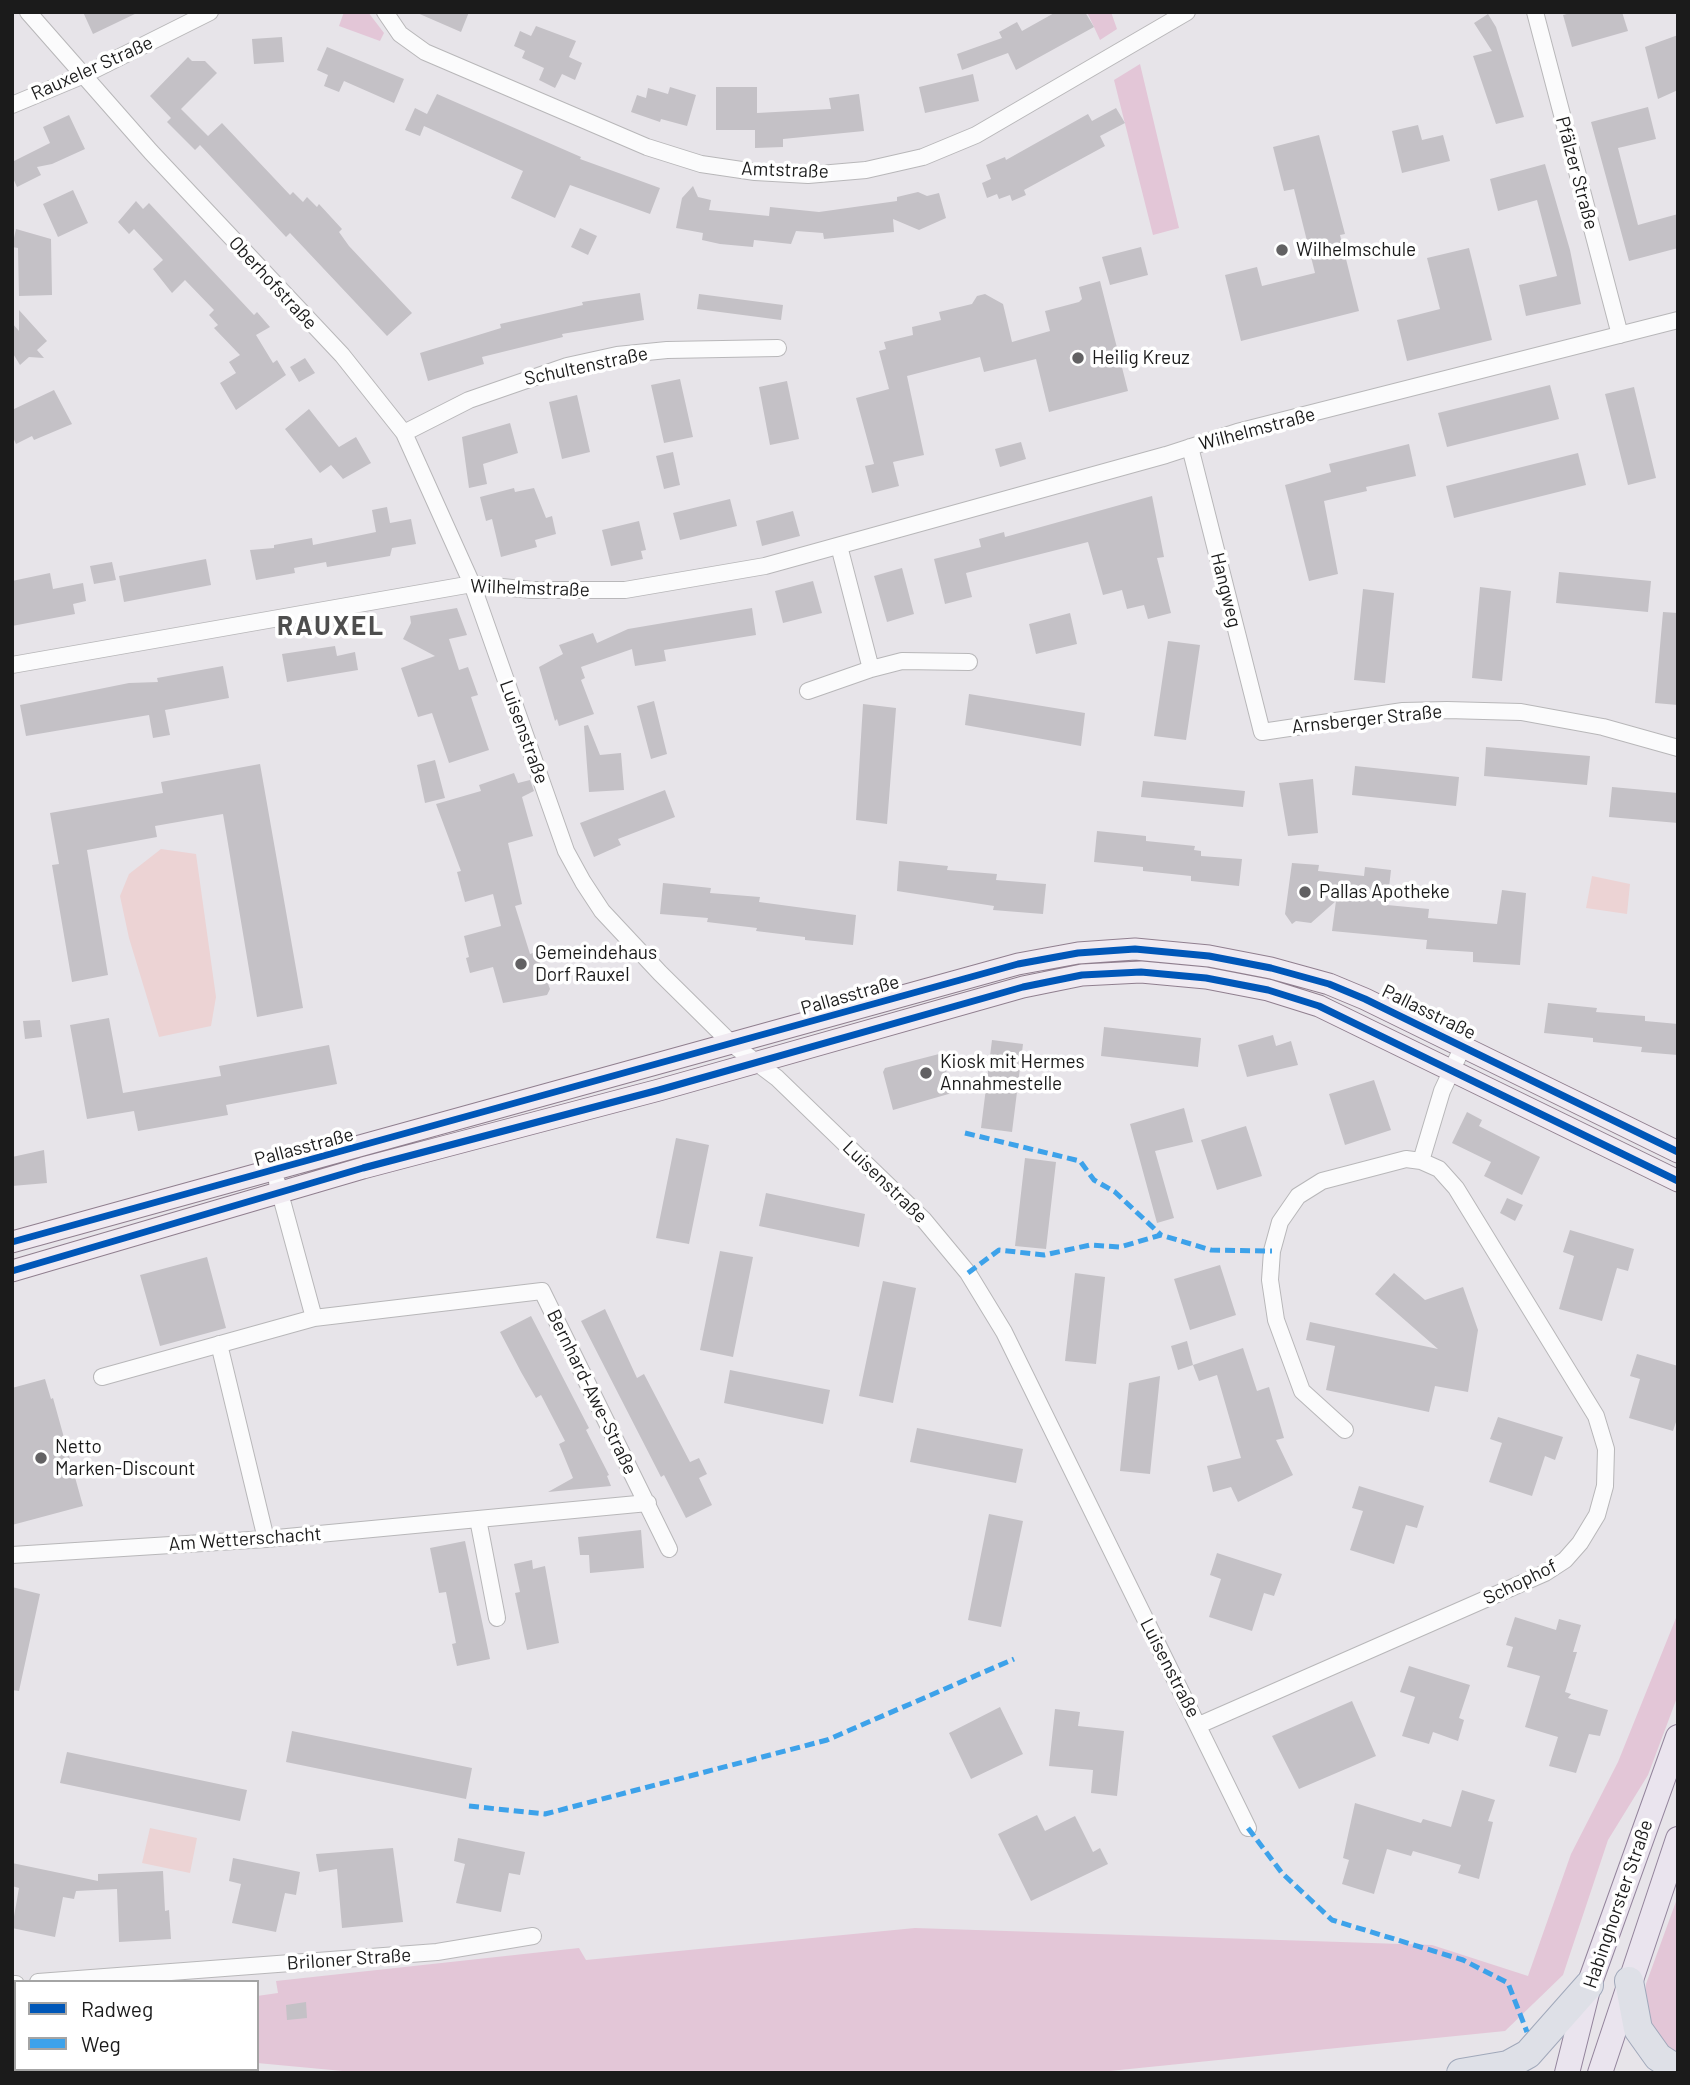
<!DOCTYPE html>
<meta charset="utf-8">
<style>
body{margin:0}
#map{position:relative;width:1690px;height:2085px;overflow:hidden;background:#e7e4e9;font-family:Barlow,sans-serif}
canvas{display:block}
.frame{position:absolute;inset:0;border:14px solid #1b1b1b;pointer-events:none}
.legend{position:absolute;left:14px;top:1980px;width:245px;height:91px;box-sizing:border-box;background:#fff;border:2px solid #a4a4a4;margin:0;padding:9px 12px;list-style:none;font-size:21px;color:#1b1b1b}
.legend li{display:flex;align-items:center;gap:14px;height:35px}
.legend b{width:35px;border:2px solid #a4a4a4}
</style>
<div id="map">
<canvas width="1690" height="2085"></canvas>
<div class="frame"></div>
<ul class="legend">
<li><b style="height:9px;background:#0057b8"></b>Radweg</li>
<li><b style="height:9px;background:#3da2ea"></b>Weg</li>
</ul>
</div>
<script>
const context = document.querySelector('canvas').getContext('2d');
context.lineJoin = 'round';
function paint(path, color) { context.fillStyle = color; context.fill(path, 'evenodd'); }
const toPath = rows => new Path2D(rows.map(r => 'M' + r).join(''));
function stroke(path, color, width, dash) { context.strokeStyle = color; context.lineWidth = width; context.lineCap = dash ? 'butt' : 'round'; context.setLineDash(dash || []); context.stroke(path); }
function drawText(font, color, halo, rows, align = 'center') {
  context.font = font + ' Barlow,sans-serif'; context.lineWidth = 7; context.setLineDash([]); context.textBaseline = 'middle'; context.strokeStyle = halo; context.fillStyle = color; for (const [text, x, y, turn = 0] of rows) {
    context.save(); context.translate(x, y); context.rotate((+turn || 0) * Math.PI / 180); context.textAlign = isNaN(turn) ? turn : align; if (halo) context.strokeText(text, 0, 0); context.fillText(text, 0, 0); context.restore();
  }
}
const grass = toPath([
 [344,12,368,12,384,33,380,41,339,26],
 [1087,12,1111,12,1117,29,1100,40],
 [1140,64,1179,228,1153,235,1114,80],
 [1678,1613,1678,1695,1648,1775,1608,1840,1563,1975,1505,2031,1090,2073,364,2073,257,2063,257,1996,278,1993,276,1981,579,1948,586,1960,915,1928,1432,1945,1528,1976,1571,1854,1618,1762],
 [1678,1896,1678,2059,1651,2029,1644,2001,1646,1984]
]);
const park = toPath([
 [161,849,196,854,216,997,211,1026,159,1037,129,938,120,896,129,874],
 [1592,876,1630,884,1627,914,1586,908],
 [150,1828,197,1838,190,1873,142,1863]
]);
const building = toPath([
 [83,12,139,12,93,34],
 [415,12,469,12,461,32],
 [1056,12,1085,12,1094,27,1016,70,1008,53,962,70,957,54,1002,38,999,32,1017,22,1022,31],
 [1574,12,1622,12,1628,31,1572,47,1563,15],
 [1488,14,1496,27,1524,117,1496,124,1473,56,1492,51,1474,23],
 [536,26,576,41,569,57,582,63,575,80,562,74,555,88,539,80,544,68,522,58,525,51,514,46,520,31,531,36],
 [1678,35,1678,90,1658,99,1645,47],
 [282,37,284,62,254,64,252,39],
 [327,47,404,79,394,103,344,81,339,92,324,86,328,75,317,70],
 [188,57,192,61,205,61,217,73,178,112,181,109,208,136,222,123,290,195,293,192,303,202,307,197,317,207,319,204,342,229,339,232,349,246,412,313,387,336,290,233,286,237,200,145,195,150,167,122,171,118,150,96],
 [973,74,979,101,925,113,919,87],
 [670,87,696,95,687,126,661,119,660,122,631,112,637,95,646,98,648,88,668,94],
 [716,87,757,87,757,113,831,109,829,98,859,94,864,131,783,139,783,147,755,148,755,130,716,130],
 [437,94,581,157,580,159,660,188,650,214,570,185,555,218,511,198,523,171,424,126,420,136,405,130,415,108,427,114],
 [1648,107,1656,139,1618,148,1638,225,1678,214,1678,248,1629,261,1591,122],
 [1116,108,1125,123,1100,136,1105,146,1024,190,1026,195,1012,201,1010,195,999,199,997,194,987,198,982,183,991,179,986,165,1005,157,1006,160,1088,114,1092,121],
 [69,115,85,149,52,164,37,167,41,175,17,187,12,176,12,162,50,143,43,127],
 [1418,125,1422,140,1443,135,1450,161,1402,173,1392,131],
 [1319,135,1345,234,1340,235,1359,311,1241,341,1225,275,1257,267,1262,286,1315,273,1294,189,1284,191,1273,147],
 [1545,164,1570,250,1581,304,1526,316,1519,285,1557,276,1537,200,1498,211,1490,179],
 [693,186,698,197,711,200,709,210,769,216,770,207,819,212,897,201,897,197,918,192,927,196,939,193,946,218,919,230,893,219,894,232,824,239,823,233,796,231,791,244,754,240,753,247,720,244,702,240,703,233,676,228,682,198],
 [73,190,88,223,58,237,43,204],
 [136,201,143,209,149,203,254,315,257,312,270,327,256,335,273,363,277,360,286,375,236,410,220,383,236,373,229,362,240,355,214,328,218,325,209,315,214,310,185,280,172,293,153,269,163,260,134,229,129,234,118,222],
 [580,228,597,236,588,255,571,247],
 [16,229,51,239,52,295,19,296,18,248,12,247],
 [1141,247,1148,275,1110,285,1102,257],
 [1469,248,1492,340,1407,361,1397,320,1440,309,1427,258],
 [1100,281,1128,391,1049,412,1036,359,984,372,980,357,907,376,924,455,893,462,899,486,872,493,865,466,874,464,856,398,889,389,879,351,886,349,884,342,913,335,912,327,941,320,939,312,972,304,977,296,985,294,1003,304,1012,342,1050,331,1045,311,1079,302,1082,299,1079,287],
 [640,293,644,320,562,334,563,337,482,357,484,364,428,381,420,353,501,328,500,324,583,305,582,302],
 [699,294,783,305,781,320,697,309],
 [19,310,47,341,37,350,44,358,29,357,20,365,12,352,12,323,19,331],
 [305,358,315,373,299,382,290,367],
 [680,379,693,437,664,443,651,385],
 [787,381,799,439,770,445,759,387],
 [1550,385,1559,419,1447,447,1438,413],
 [1634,387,1656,478,1628,485,1605,394],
 [54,390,72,424,34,440,32,436,16,444,12,435,12,410],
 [577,395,590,452,562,459,549,402],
 [309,409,339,447,356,437,371,463,343,479,331,465,320,473,285,429],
 [510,423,518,453,483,464,487,484,469,488,462,437],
 [1021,442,1026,459,1000,467,995,449],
 [1409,444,1416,476,1366,487,1367,491,1324,501,1338,574,1309,581,1285,485,1331,472,1329,464],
 [673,452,680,485,664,489,656,456],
 [1578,453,1586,485,1454,518,1446,486],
 [514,488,515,492,534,488,546,518,552,516,556,534,535,540,537,547,501,557,492,519,486,521,480,497],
 [1152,496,1164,557,1157,558,1171,613,1148,619,1144,605,1127,609,1122,590,1103,595,1088,542,966,573,972,597,945,604,934,559,981,547,979,539,1004,532,1005,537],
 [730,499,737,526,680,540,673,513],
 [387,507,390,523,411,519,416,544,392,548,390,556,327,567,326,562,294,568,295,573,256,580,250,550,274,548,274,545,312,538,313,545,376,532,372,510],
 [793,511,800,536,762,546,756,521],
 [639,521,646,550,641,551,643,559,611,566,602,530],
 [206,559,211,585,124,602,119,576],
 [112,562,116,580,94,584,90,566],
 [902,568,914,614,887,622,874,576],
 [1559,572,1651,581,1648,612,1556,603],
 [50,573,53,589,83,583,86,601,73,604,75,614,12,626,12,581],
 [813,581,822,613,783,623,775,591],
 [1480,587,1511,591,1502,681,1472,678],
 [1363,589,1394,593,1385,683,1354,680],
 [457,608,467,635,449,639,459,670,468,667,478,695,471,697,489,750,449,763,432,713,418,717,401,668,435,656,403,639,411,623,410,616],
 [752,608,756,635,664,650,666,661,635,666,632,649,581,667,585,678,581,680,594,714,559,726,557,719,555,721,539,667,563,654,559,645,593,633,597,643,628,629],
 [1663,612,1678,613,1678,705,1655,703],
 [1070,613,1077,644,1036,654,1029,624],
 [1168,641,1200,645,1186,740,1154,736],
 [335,646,337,656,355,652,358,670,287,682,282,654],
 [223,666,229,698,165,710,170,735,153,738,149,715,26,736,20,705,129,683,158,682,157,678],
 [969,694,1085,713,1081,746,965,725],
 [654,701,667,754,651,759,637,706],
 [863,704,896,708,887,824,856,820],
 [588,725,600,755,621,753,624,790,589,792,584,726],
 [1486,747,1590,756,1587,785,1484,776],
 [435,760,445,798,425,803,417,765],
 [260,764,303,1008,257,1017,223,814,155,826,157,837,87,850,108,975,72,982,52,865,59,864,50,813,163,793,161,782],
 [1355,766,1459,777,1456,806,1352,795],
 [514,773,518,783,530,780,534,791,522,797,533,836,508,843,522,904,515,906,530,954,536,952,550,989,547,995,503,1003,493,967,470,973,466,958,469,957,464,936,501,926,493,894,465,902,457,872,461,871,436,804,481,791,479,785],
 [1313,779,1318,833,1288,836,1279,783],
 [1143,781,1245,791,1243,807,1141,797],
 [1612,787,1678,793,1678,823,1609,817],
 [665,790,675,817,618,839,621,845,594,857,580,823],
 [1097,831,1146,836,1146,841,1195,846,1194,850,1201,851,1201,856,1242,859,1239,886,1191,881,1191,876,1143,871,1143,867,1094,862],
 [899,861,948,866,947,870,997,874,996,880,1046,884,1043,914,993,910,994,906,897,891],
 [1292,863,1319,865,1318,871,1364,876,1365,867,1391,870,1387,905,1429,909,1428,918,1497,924,1502,890,1526,893,1520,965,1473,962,1473,952,1426,949,1427,940,1332,931,1336,901,1311,923,1296,921,1292,924,1285,914],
 [663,883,711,888,710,893,760,897,759,902,856,915,853,945,805,940,805,937,756,931,757,928,707,922,708,918,660,914],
 [1548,1003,1597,1008,1596,1012,1645,1016,1645,1021,1678,1024,1678,1055,1641,1052,1642,1047,1593,1042,1593,1038,1544,1033],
 [109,1018,123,1093,221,1076,219,1066,329,1045,337,1084,226,1105,228,1115,138,1131,134,1111,87,1119,70,1025],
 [40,1020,42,1037,25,1039,23,1021],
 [1104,1027,1201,1038,1198,1067,1101,1056],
 [1273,1035,1276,1046,1291,1041,1298,1065,1247,1077,1238,1045],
 [992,1040,1023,1044,1012,1132,981,1128],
 [939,1054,942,1055,952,1093,893,1110,883,1072,885,1068],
 [1374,1080,1391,1130,1345,1145,1329,1094],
 [1184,1108,1193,1142,1155,1151,1174,1218,1157,1223,1130,1124],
 [1467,1112,1482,1120,1479,1126,1540,1157,1522,1195,1484,1176,1491,1162,1452,1143],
 [1246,1126,1262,1176,1217,1190,1201,1140],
 [676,1138,709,1145,689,1244,656,1238],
 [44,1150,47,1183,12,1186,12,1157],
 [1025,1158,1056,1162,1046,1249,1015,1246],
 [766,1193,865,1214,859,1247,759,1226],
 [1507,1198,1523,1205,1515,1221,1500,1213],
 [1570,1230,1634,1249,1628,1271,1617,1268,1602,1321,1559,1309,1574,1256,1563,1252],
 [720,1251,753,1257,733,1357,700,1350],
 [207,1257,226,1328,160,1346,140,1275],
 [1220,1265,1236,1315,1190,1330,1174,1279],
 [1075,1273,1105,1277,1096,1364,1065,1361],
 [1394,1273,1425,1300,1463,1287,1478,1330,1468,1392,1435,1386,1429,1412,1326,1390,1335,1346,1306,1340,1310,1322,1438,1349,1375,1294],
 [883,1281,916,1288,893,1403,859,1396],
 [605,1309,637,1378,644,1374,690,1462,699,1458,707,1474,699,1478,712,1505,686,1518,664,1475,661,1477,581,1321],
 [531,1316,589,1428,586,1430,609,1475,607,1476,611,1486,548,1492,573,1478,559,1444,565,1441,541,1395,536,1398,521,1372,500,1332],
 [1187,1341,1193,1365,1178,1370,1171,1346],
 [1243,1348,1257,1391,1269,1387,1284,1438,1276,1440,1293,1475,1238,1502,1231,1487,1213,1492,1207,1466,1241,1458,1217,1375,1199,1381,1193,1365],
 [1637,1354,1678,1366,1678,1416,1673,1431,1629,1418,1640,1379,1630,1376],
 [730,1370,830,1390,823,1424,724,1403],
 [1160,1376,1150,1474,1120,1471,1129,1383],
 [45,1379,51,1399,53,1398,83,1506,12,1525,12,1388],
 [1498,1417,1563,1437,1555,1460,1545,1456,1532,1496,1489,1482,1502,1443,1490,1439],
 [917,1428,1023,1449,1016,1483,910,1462],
 [1359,1486,1424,1506,1417,1528,1406,1525,1394,1564,1350,1550,1363,1511,1352,1508],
 [989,1514,1023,1521,1001,1627,968,1620],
 [641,1530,644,1568,590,1573,589,1555,580,1555,578,1537],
 [465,1541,490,1659,457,1666,452,1644,456,1643,446,1592,439,1593,430,1548],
 [1217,1553,1282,1574,1274,1596,1264,1593,1252,1631,1209,1617,1221,1579,1210,1575],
 [532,1560,533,1569,545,1566,559,1643,527,1650,515,1593,520,1592,514,1564],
 [12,1587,40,1594,19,1691,12,1690],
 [1515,1617,1556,1630,1559,1619,1581,1625,1573,1652,1577,1652,1565,1692,1571,1694,1568,1698,1608,1710,1600,1736,1589,1734,1576,1773,1549,1766,1558,1737,1525,1727,1540,1676,1507,1667,1513,1647,1506,1645],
 [1409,1666,1470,1685,1459,1718,1464,1720,1458,1741,1433,1732,1429,1744,1402,1736,1415,1697,1400,1692],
 [1352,1701,1376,1756,1299,1789,1272,1736],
 [1000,1707,1023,1754,971,1779,949,1733],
 [1055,1709,1080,1712,1078,1726,1124,1731,1117,1796,1091,1793,1093,1770,1049,1766],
 [292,1731,472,1768,466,1799,286,1762],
 [67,1752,247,1790,240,1821,60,1783],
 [1462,1790,1495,1800,1488,1821,1493,1822,1479,1879,1458,1873,1461,1865,1413,1851,1411,1856,1387,1849,1374,1894,1342,1884,1349,1860,1343,1858,1355,1803,1421,1823,1423,1819,1451,1827],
 [1037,1815,1045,1831,1075,1816,1093,1852,1100,1848,1108,1864,1031,1901,998,1834],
 [458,1838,525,1852,520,1875,509,1873,501,1912,456,1903,465,1864,454,1861],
 [393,1848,403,1922,342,1928,337,1869,319,1872,316,1854],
 [233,1858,300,1872,296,1895,285,1893,276,1932,232,1923,241,1884,229,1881],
 [12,1863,98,1881,98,1874,163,1871,165,1911,169,1910,171,1939,119,1942,117,1889,76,1891,74,1899,63,1897,55,1937,12,1928,19,1888,12,1886],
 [306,2002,307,2018,287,2020,286,2005]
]);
const minor = toPath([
 [28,12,151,152,342,355,404,433,472,584,566,851,583,882,602,911,660,973,732,1044,777,1078,924,1220,968,1273,1004,1332,1248,1828],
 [385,12,400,34,425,52,647,147,701,164,755,172,808,175,866,170,923,157,976,135,1187,12],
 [1535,12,1620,335],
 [12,105,84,75,210,12],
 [404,433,469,400,567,366,617,355,667,350,778,348],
 [1190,447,1262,732,1403,711,1447,710,1521,712,1603,727,1678,748],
 [839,546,871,669,902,661,969,662],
 [12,665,472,584,532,590,625,590,765,566,1166,455,1237,432,1678,320],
 [808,691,871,669],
 [277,1182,314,1318],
 [219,1344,266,1539],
 [102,1377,314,1318,542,1291,669,1549],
 [1345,1430,1302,1391,1276,1320,1270,1280,1272,1251,1280,1222,1298,1196,1322,1181,1406,1159,1421,1161],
 [478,1519,497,1618],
 [12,1555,266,1539,648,1503],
 [1199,1725,1545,1573,1565,1560,1580,1543,1597,1515,1605,1486,1606,1449,1596,1416,1456,1188,1439,1169,1421,1161,1442,1091,1463,1046],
 [38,1982,437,1952,533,1936],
 [12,1984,16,1984]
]);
const secondary = toPath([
 [12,1242,1018,964,1078,953,1135,949,1209,956,1271,968,1329,984,1365,999,1678,1152],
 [12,1271,363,1168,659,1090,1023,987,1082,975,1141,972,1206,978,1268,990,1319,1006,1678,1181]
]);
const primary = toPath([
 [1567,2073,1589,1985,1678,1737],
 [1600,2073,1678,1839]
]);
const motorway = toPath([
 [1629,1981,1638,2029,1658,2057,1678,2070],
 [1461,2073,1508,2065,1528,2054,1589,1985]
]);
const quiet = toPath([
 [965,1133,1080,1161,1094,1180,1115,1192,1161,1235],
 [968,1273,999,1250,1044,1255,1090,1245,1120,1247,1161,1235,1211,1250,1272,1251],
 [469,1806,545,1814,827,1740,1014,1659],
 [1248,1828,1282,1873,1332,1920,1463,1960,1508,1983,1527,2032]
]);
const cycleway = toPath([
 [12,1242,1018,964,1078,953,1135,949,1209,956,1271,968,1329,984,1365,999,1678,1152],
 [12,1271,363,1168,659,1090,1023,987,1082,975,1141,972,1206,978,1268,990,1319,1006,1678,1181]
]);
const markers = [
 [1282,250,7,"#626163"],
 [1078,358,7,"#626163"],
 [1305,892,7,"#626163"],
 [521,964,7,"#626163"],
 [926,1073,7,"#626163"],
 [41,1458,7,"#626163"]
];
const streetNames = [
 ["Rauxeler Straße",92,68,-24],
 ["Amtstraße",785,170,2],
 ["Pfälzer Straße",1577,173,75],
 ["Oberhofstraße",273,283,47],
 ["Schultenstraße",586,366,-12],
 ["Wilhelmstraße",1257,429,-15],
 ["Wilhelmstraße",530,588,2],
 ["Hangweg",1226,590,76],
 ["Arnsberger Straße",1367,719,-6],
 ["Luisenstraße",524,732,70],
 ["Pallasstraße",850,995,-16],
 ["Pallasstraße",1429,1012,26],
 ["Pallasstraße",304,1147,-15],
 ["Luisenstraße",885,1182,44],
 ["Bernhard-Awe-Straße",592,1392,64],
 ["Am Wetterschacht",245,1539,-4],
 ["Schophof",1520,1582,-26],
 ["Luisenstraße",1170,1668,63],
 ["Habinghorster Straße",1618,1904,-71],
 ["Briloner Straße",349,1959,-4]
];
const poiNames = [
 ["Wilhelmschule",1296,250],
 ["Heilig Kreuz",1092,358],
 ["Pallas Apotheke",1319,892],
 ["Gemeindehaus",535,953],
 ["Dorf Rauxel",535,975],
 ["Kiosk mit Hermes",940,1062],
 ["Annahmestelle",940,1084],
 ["Netto",55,1447],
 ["Marken-Discount",55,1469]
];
const districtNames = [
 ["RAUXEL",331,626]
];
paint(grass, '#e3c6d7');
paint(park, '#ecd3d4');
paint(building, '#c4c1c6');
stroke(minor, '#b8b7b9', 18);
stroke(secondary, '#907f8f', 23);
stroke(primary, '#93849c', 26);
stroke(motorway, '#a0a8ba', 30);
stroke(minor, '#fbfbfc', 16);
stroke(secondary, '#f0eaf1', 21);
stroke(primary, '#eae4ee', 24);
stroke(motorway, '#dee0e7', 28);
stroke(quiet, '#3da2ea', 5, [10, 5]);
stroke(cycleway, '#0057b8', 7);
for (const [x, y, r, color] of markers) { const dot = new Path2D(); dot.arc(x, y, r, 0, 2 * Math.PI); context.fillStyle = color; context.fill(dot); stroke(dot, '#fff', 2.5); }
drawText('19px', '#1b1b1b', '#fff', streetNames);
drawText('19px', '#1b1b1b', '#fff', poiNames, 'left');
context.letterSpacing = '2px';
drawText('bold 26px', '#4e4e4e', '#fff', districtNames);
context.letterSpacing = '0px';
</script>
